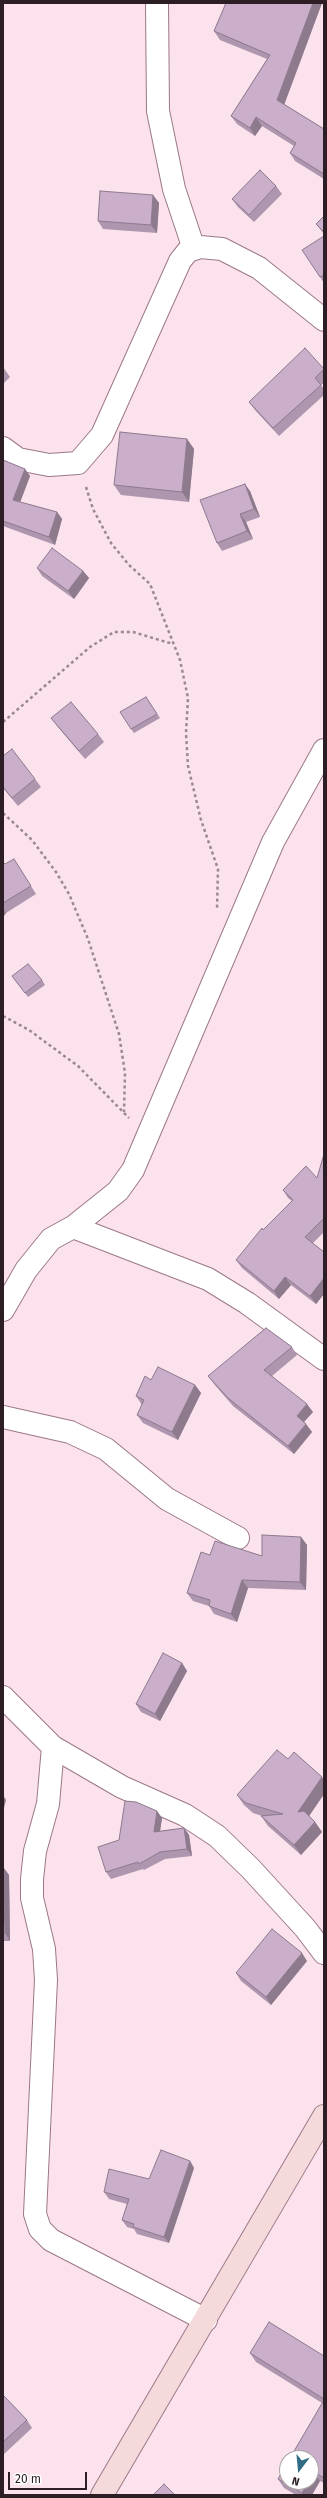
<!DOCTYPE html>
<style>
body{margin:0}
#map{position:relative;width:327px;height:2498px;overflow:hidden;background:#fbe2ec;font-family:"Fira Sans",sans-serif}
canvas{display:block}
.frame{position:absolute;inset:0;border:4px solid #2c1e24;pointer-events:none}
.north{position:absolute;left:279px;top:2450px;width:40px;height:40px;box-sizing:border-box;background:#fff;border:1px solid #aba5a7;border-radius:50%;rotate:196deg;font-size:11px;font-weight:700;line-height:16px;text-align:center;color:#2c1e24}
.north::after{content:'';display:block;margin:auto;width:14px;height:18px;background:#316d84;clip-path:polygon(50% 0,100% 100%,50% 72%,0 100%)}
.scale{position:absolute;left:8px;top:2472px;width:79px;height:18px;box-sizing:border-box;border:2px solid #2c1e24;border-top:0;padding-left:5px;font-size:12px;line-height:14px;white-space:nowrap;color:#2c1e24;-webkit-text-stroke:3px #fff;paint-order:stroke}
</style>
<div id="map">
<canvas width="327" height="2498"></canvas>
<div class="frame"></div>
<div class="north">N</div>
<div class="scale">20 m</div>
</div>
<script>
const context = document.querySelector('canvas').getContext('2d');
context.lineJoin = 'round';
const toPath = rows => new Path2D(rows.map(r => 'M' + r).join(''));
function stroke(path, color, width, dash) { context.strokeStyle = color; context.lineWidth = width; context.lineCap = dash ? 'butt' : 'round'; context.setLineDash(dash || []); context.stroke(path); }
function paint(path, color) { context.fillStyle = color; context.fill(path, 'evenodd'); }
const path = toPath([
 [86,487,93,509,111,543,129,565,150,584,180,660,188,698,186,733,188,766,201,820,218,869,217,909],
 [3,722,90,647,114,632,133,632,173,644],
 [3,813,32,840,56,872,69,894,88,939,119,1034,125,1073,124,1112],
 [3,1016,29,1030,78,1066,129,1118]
]);
const street = toPath([
 [157,3,158,111,174,189,194,249],
 [3,448,18,459,49,465,78,463,102,435,180,261,188,251,200,247,222,249,259,268,324,320],
 [73,1227,208,1279,247,1303,324,1359],
 [3,1310,26,1270,51,1239,73,1227,118,1191,133,1170,273,842,324,750],
 [3,1417,70,1432,106,1449,167,1499,238,1538],
 [3,1697,53,1747,122,1787,185,1815,217,1836,251,1869,305,1928,324,1953],
 [53,1747,48,1804,35,1851,32,1879,32,1898,44,1949,46,1980,35,2214,40,2229,51,2240,206,2320]
]);
const secondary = toPath([
 [102,2495,324,2116]
]);
const wall = toPath([
 [226,3,322,3,284,104,324,129,324,179,295,161,290,153,294,146,262,126,255,136,237,124,231,116,267,59,220,40,214,31],
 [276,186,282,194,254,222,238,207,232,199],
 [153,195,159,203,157,233,103,229,98,221],
 [324,216,324,234,316,224],
 [324,236,324,283,320,277],
 [3,367,10,377,3,384],
 [324,369,324,383,321,385,324,389,324,395,279,436,255,410,249,402],
 [187,439,194,449,189,502,121,495,114,485],
 [3,460,25,469,30,476,20,502,57,512,62,519,55,545,3,526],
 [250,491,260,517,246,522,253,539,222,551,217,543],
 [37,568,83,571,89,578,74,599,42,576],
 [146,697,160,718,134,733,131,729],
 [51,718,98,734,104,742,85,759,57,726],
 [3,756,35,779,41,787,18,806,3,788],
 [3,861,5,864,19,867,36,894,6,913,3,917],
 [12,976,42,980,45,985,28,997],
 [324,1154,324,1232,313,1243,324,1252,324,1294,316,1304,291,1285,279,1299,242,1268,236,1260,263,1230,292,1201,288,1198,283,1190,317,1178],
 [292,1347,297,1355,272,1376,313,1412,304,1422,312,1432,294,1454,233,1406,214,1384,208,1376],
 [151,1380,195,1385,201,1393,178,1440,143,1423,137,1415,142,1405,136,1396],
 [301,1537,307,1545,306,1590,248,1588,237,1622,214,1614,209,1606,193,1601,187,1593,210,1555,262,1556],
 [182,1663,187,1671,160,1721,141,1712,136,1704],
 [288,1759,324,1780,324,1794,309,1816,315,1822,322,1832,301,1855,268,1826,261,1816,262,1816,253,1813,244,1805,237,1795],
 [157,1811,162,1818,160,1831,184,1828,189,1835,192,1856,165,1859,144,1870,143,1869,111,1879,106,1872,119,1840],
 [3,1867,9,1875,10,1941,3,1941],
 [307,1961,271,2005,241,1981,236,1973],
 [190,2161,194,2168,169,2243,137,2234,134,2229,127,2227,122,2220,127,2204,109,2199,104,2192,149,2179],
 [250,2353,324,2356,324,2483,320,2481,312,2495,296,2495,284,2488,278,2479,322,2403,256,2362],
 [3,2395,27,2420,32,2428,3,2455]
]);
const shadedWall = toPath([
 [313,3,322,3,283,108,277,100],
 [256,117,262,126,255,136,250,128],
 [153,195,159,203,157,233,151,225],
 [187,439,194,449,189,502,182,492],
 [25,469,30,476,18,508,13,500],
 [245,484,250,491,260,517,254,509],
 [57,512,62,519,55,545,49,537],
 [240,514,246,522,253,539,247,531],
 [83,571,89,578,74,599,68,591],
 [3,909,6,913,3,917],
 [285,1277,291,1285,279,1299,274,1291],
 [324,1278,324,1294,316,1304,310,1296],
 [195,1385,201,1393,178,1440,172,1432],
 [307,1404,313,1412,302,1424,297,1416],
 [306,1424,312,1432,294,1454,288,1446],
 [301,1537,307,1545,306,1590,300,1582],
 [242,1580,248,1588,237,1622,231,1614],
 [182,1663,187,1671,160,1721,155,1714],
 [322,1777,324,1780,324,1794,305,1822,298,1812],
 [3,1795,6,1800,3,1812],
 [157,1811,162,1818,159,1838,154,1832],
 [315,1822,322,1832,301,1855,294,1845],
 [184,1828,189,1835,192,1856,187,1849],
 [3,1867,9,1875,10,1941,5,1933],
 [302,1953,307,1961,271,2005,266,1997],
 [190,2161,194,2168,169,2243,164,2237],
 [314,2472,320,2481,312,2495,303,2495,302,2493,308,2482,311,2482,311,2477]
]);
const building = toPath([
 [226,3,313,3,277,100,324,129,324,174,290,153,296,143,256,117,250,128,231,116,270,55,214,31,226,3],
 [260,170,276,186,249,215,232,199,260,170],
 [100,191,153,195,151,225,98,221,100,191],
 [324,216,324,232,316,224,324,216],
 [324,236,324,275,320,277,302,250,324,236],
 [305,348,324,369,315,378,321,385,273,428,249,402,305,348],
 [120,432,187,439,182,492,114,485,120,432],
 [3,460,25,469,13,500,57,512,49,537,3,521,3,460],
 [245,484,254,509,240,514,247,531,217,543,200,500,245,484],
 [52,548,83,571,68,591,37,568,52,548],
 [146,697,157,714,131,729,120,712,146,697],
 [71,702,98,734,79,751,51,718,71,702],
 [12,749,35,779,12,798,3,787,3,756,12,749],
 [14,859,31,886,3,903,3,862,5,864,14,859],
 [28,964,42,980,25,993,12,976,28,964],
 [324,1154,324,1218,305,1237,324,1252,324,1278,310,1296,285,1277,274,1291,236,1260,262,1228,263,1230,293,1200,283,1190,306,1166,317,1178,324,1154],
 [266,1328,292,1347,264,1370,307,1404,297,1416,306,1424,288,1446,228,1398,208,1376,266,1328],
 [158,1367,195,1385,172,1432,137,1415,144,1400,136,1396,145,1376,151,1380,158,1367],
 [262,1535,301,1537,300,1582,242,1580,231,1614,209,1606,210,1600,187,1593,201,1552,210,1555,215,1541,262,1556,262,1535],
 [163,1653,182,1663,155,1714,136,1704,163,1653],
 [277,1750,288,1759,294,1752,322,1777,298,1812,304,1811,315,1822,294,1845,261,1816,283,1814,246,1803,237,1795,277,1750],
 [125,1801,136,1802,157,1811,154,1832,184,1828,187,1849,160,1852,139,1864,138,1862,106,1872,98,1847,119,1840,125,1801],
 [3,1867,5,1933,3,1933,3,1867],
 [272,1929,302,1953,266,1997,236,1973,272,1929],
 [161,2150,190,2161,164,2237,133,2227,134,2224,122,2220,129,2199,104,2192,109,2169,149,2179,161,2150],
 [269,2322,324,2356,324,2399,250,2353,269,2322],
 [3,2395,27,2420,3,2442,3,2395],
 [324,2400,324,2478,314,2472,311,2477,311,2458,290,2458,324,2400],
 [287,2463,287,2482,308,2482,302,2493,278,2479,287,2463],
 [164,2484,175,2495,153,2495,164,2484]
]);
stroke(street, '#9c7888', 24);
stroke(secondary, '#9c7888', 24);
stroke(path, '#9c8890', 2.5, [3, 3]);
stroke(street, '#fff', 22);
stroke(secondary, '#f5dadc', 22);
paint(wall, '#ae96ae');
paint(shadedWall, '#8d7a8d');
paint(building, '#caaeca');
stroke(building, '#8d7a8d', 1);
</script>
